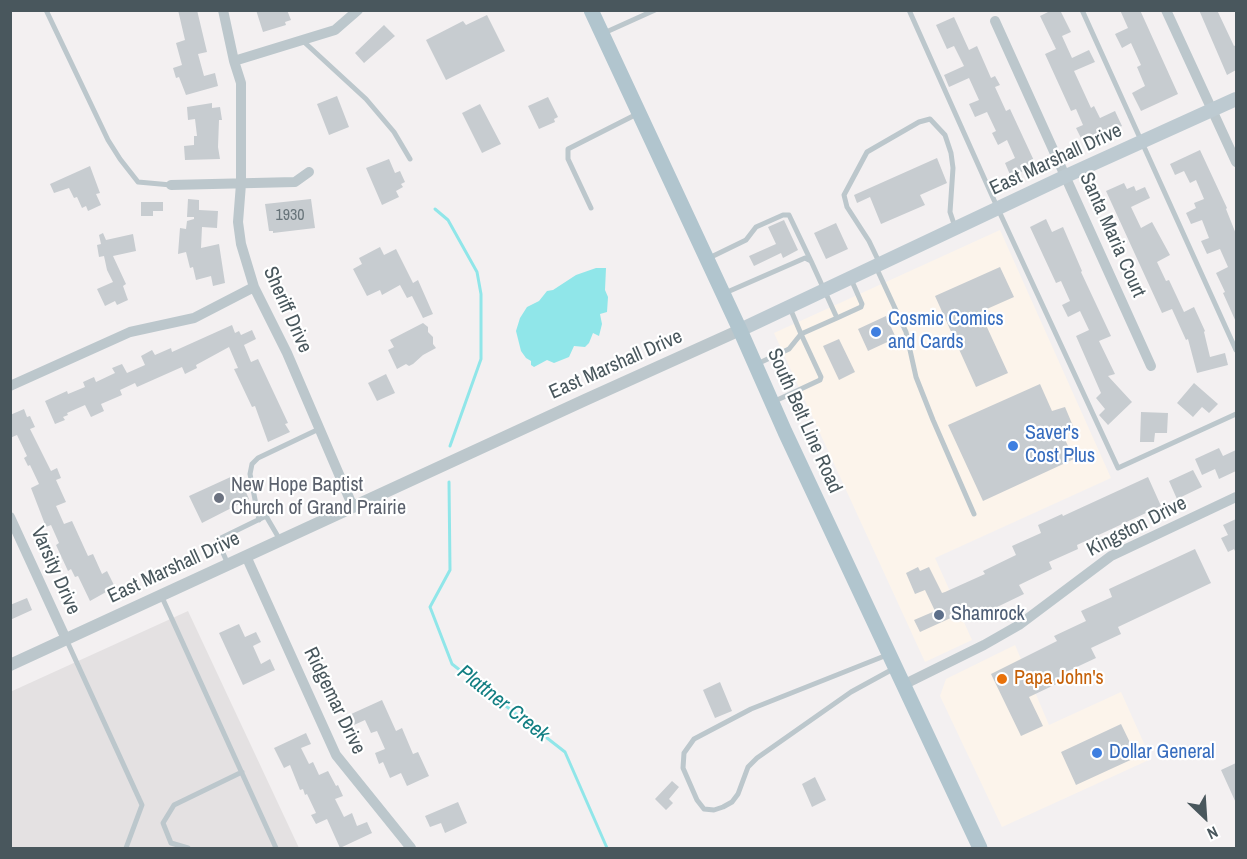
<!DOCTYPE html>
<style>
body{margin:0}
#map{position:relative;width:1247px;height:859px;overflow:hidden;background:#f3f0f1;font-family:"Archivo Narrow",sans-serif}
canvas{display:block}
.frame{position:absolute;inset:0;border:12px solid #49575d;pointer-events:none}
.north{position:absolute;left:1175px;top:787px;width:60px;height:60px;-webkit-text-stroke:4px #fff;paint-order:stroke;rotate:155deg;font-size:16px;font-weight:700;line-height:24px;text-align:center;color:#49575d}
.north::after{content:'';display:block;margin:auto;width:21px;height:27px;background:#49575d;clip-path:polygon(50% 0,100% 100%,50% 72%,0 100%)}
</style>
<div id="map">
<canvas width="1247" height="859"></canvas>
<div class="frame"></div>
<div class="north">N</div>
</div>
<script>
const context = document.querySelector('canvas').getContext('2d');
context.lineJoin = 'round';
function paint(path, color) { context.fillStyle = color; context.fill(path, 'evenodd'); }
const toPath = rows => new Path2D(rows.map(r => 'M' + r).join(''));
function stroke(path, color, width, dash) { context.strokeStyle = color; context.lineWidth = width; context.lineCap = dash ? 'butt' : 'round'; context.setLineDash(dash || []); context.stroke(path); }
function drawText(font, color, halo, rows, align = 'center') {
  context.font = font + ' "Archivo Narrow",sans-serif'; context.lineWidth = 4.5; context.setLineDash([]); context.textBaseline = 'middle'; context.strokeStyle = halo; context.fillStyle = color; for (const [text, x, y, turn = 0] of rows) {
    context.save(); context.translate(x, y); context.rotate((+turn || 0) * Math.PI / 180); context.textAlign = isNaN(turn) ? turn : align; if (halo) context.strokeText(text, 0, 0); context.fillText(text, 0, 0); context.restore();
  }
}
const commercial = toPath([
 [1000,230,1111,478,935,558,972,640,925,662,774,333],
 [1015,645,1049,725,1121,692,1151,759,1002,827,940,696,946,679]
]);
const education = toPath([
 [188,611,299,848,11,848,10,692]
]);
const water = toPath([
 [596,268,606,268,605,290,608,297,607,312,600,314,602,324,599,336,593,333,589,343,585,347,574,346,569,357,554,363,547,360,534,367,531,365,531,361,526,358,521,351,516,331,520,318,527,307,539,301,547,291,553,290,576,275]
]);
const stream = toPath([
 [435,209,448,220,477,272,481,294,481,359,450,446],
 [449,482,450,570,430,607,452,664,565,752,607,848]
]);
const building = toPath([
 [178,10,197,10,207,52,198,54,204,76,215,73,218,86,186,95,179,77,176,78,173,68,182,65,176,43,185,40],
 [256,10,287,10,291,20,285,22,286,25,263,32],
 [1052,10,1060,10,1071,32,1062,36,1072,58,1089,50,1095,62,1074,71,1091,108,1094,106,1100,118,1115,111,1122,126,1089,141,1087,137,1082,140,1076,128,1083,125,1076,109,1071,111,1045,54,1056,49,1040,16],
 [1120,10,1140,10,1178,94,1141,111,1132,93,1145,86,1137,67,1141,65,1131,43,1122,48,1115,34,1128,28],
 [1199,10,1217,10,1234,46,1236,45,1236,70,1227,75],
 [487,15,505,51,446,80,426,40,463,21,466,25],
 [954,17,969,50,977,46,991,78,995,76,1000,85,995,87,1006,111,1010,109,1036,165,1011,177,1005,163,1015,158,1007,140,998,145,992,133,996,131,987,112,975,117,969,104,979,100,969,78,949,87,944,75,964,66,954,46,947,49,936,25],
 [384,25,395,36,364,63,355,53],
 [337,96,349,127,329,135,317,104],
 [548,97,558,117,554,119,555,122,539,129,528,106],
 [212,103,212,108,220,107,222,120,219,120,218,147,220,159,185,160,184,146,194,145,194,136,197,136,195,119,188,120,187,107],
 [480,104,501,144,482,153,462,113],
 [1200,150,1227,208,1226,209,1236,234,1236,322,1223,293,1225,292,1216,273,1228,267,1220,249,1207,254,1201,241,1209,238,1202,220,1191,224,1186,213,1196,208,1194,203,1204,199,1196,180,1190,183,1184,171,1175,175,1170,164],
 [937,158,947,183,920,195,925,205,881,224,870,197,857,203,854,195],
 [389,159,395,173,400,171,405,182,401,184,403,187,396,191,399,197,382,205,366,168],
 [90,166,100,193,96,194,101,205,88,211,86,206,82,208,77,197,74,198,69,188,54,193,50,184],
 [1124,183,1127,189,1134,186,1136,191,1145,187,1150,198,1131,207,1141,228,1152,222,1170,255,1157,262,1166,281,1169,280,1184,312,1194,307,1205,331,1204,332,1210,357,1225,353,1228,365,1197,373,1188,339,1186,340,1172,309,1162,313,1106,191],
 [188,199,199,200,199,210,218,211,217,228,202,227,201,248,219,244,225,283,213,286,211,276,196,280,193,267,190,268,186,252,178,254,180,228,186,229,187,221,194,219,194,217,187,217],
 [311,199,315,228,273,233,273,231,269,231,265,204],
 [141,202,163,202,163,211,153,211,153,216,141,216],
 [1046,219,1052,232,1063,227,1082,271,1081,272,1111,336,1099,341,1115,374,1108,376,1132,402,1108,425,1099,415,1105,409,1096,398,1101,393,1076,336,1089,330,1080,311,1068,317,1062,305,1070,301,1061,281,1056,283,1030,227],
 [784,220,798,250,783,258,781,253,754,266,749,256,776,244,768,227],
 [836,223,848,249,826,259,814,233],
 [103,233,106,240,133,234,136,251,113,256,126,284,123,286,128,300,117,305,115,301,105,306,97,289,113,282,107,270,104,256,99,257,97,245,101,244,99,235],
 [380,247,384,255,396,249,413,283,418,280,433,314,423,318,412,296,407,298,400,285,382,295,380,290,367,296,353,269,362,264,359,258],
 [1000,267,1014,297,980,312,1008,373,976,387,935,296],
 [886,316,896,338,868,351,858,329],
 [423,323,428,327,428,332,433,337,433,344,436,348,423,355,413,364,409,366,406,364,397,369,388,350,394,347,390,340],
 [232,325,235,333,239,331,241,335,252,330,256,339,244,345,251,362,258,359,288,423,285,424,290,432,268,442,255,406,252,407,234,369,238,368,229,347,196,365,197,368,185,374,182,367,137,387,135,383,120,390,122,395,101,404,104,411,91,417,85,405,67,413,68,415,63,417,65,420,55,424,45,401,67,391,68,394,85,387,83,382,94,377,96,382,115,373,112,368,122,364,127,373,145,365,141,356,152,350,155,355,171,348,172,352],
 [839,339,855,372,839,380,823,346],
 [386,374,395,393,377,401,368,383],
 [1194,383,1218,404,1209,413,1202,407,1193,417,1177,403],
 [1040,384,1052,411,1065,407,1073,426,1062,433,1074,459,983,501,948,425],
 [24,409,27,417,30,416,35,427,30,429,51,471,57,468,61,478,56,480,66,502,56,506,64,524,72,521,88,556,93,554,102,574,107,571,115,587,90,601,78,576,75,577,71,569,68,571,56,545,59,543,51,525,46,527,31,488,39,484,30,465,28,466,24,458,27,456,17,435,10,438,10,415],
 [1141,412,1168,413,1167,433,1155,433,1154,442,1140,442],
 [1219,448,1223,456,1236,450,1236,471,1219,479,1215,469,1202,475,1195,459],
 [1193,470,1202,487,1177,499,1169,481],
 [235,475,243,491,245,490,249,499,202,523,189,496],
 [1148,477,1161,506,1077,545,1078,549,1049,562,1052,569,1019,585,1024,594,995,608,996,611,971,622,966,611,920,632,914,620,935,611,925,590,915,594,906,573,918,567,920,571,929,567,942,593,945,592,985,574,983,571,1016,555,1012,546,1041,533,1038,525,1062,514,1063,516],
 [1236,519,1236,553,1234,549,1228,552,1221,538,1228,535,1223,525],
 [1195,549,1211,583,1118,627,1121,634,1091,648,1096,658,1066,672,1069,678,1029,697,1043,726,1021,736,991,674,1057,641,1054,636,1086,621,1081,611,1112,597,1109,589],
 [27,598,32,610,10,620,10,605],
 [239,624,245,637,256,632,261,642,253,646,261,664,270,659,275,670,243,685,219,633],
 [720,682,732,711,715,718,703,690],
 [382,700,396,731,402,728,413,754,418,752,429,776,407,786,401,773,390,778,383,762,379,764,375,753,385,749,377,731,371,733,365,720,354,725,349,715],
 [1121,724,1137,757,1076,785,1061,752],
 [306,733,311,744,301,748,309,764,313,762,319,775,328,771,336,786,338,785,343,796,335,799,344,817,352,813,357,826,367,822,372,833,340,848,327,819,316,824,311,815,316,813,307,794,305,795,303,789,300,790,290,765,284,768,274,748],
 [1236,763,1236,803,1221,770],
 [815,777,826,800,812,807,802,784],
 [672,781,679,787,669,799,673,803,666,810,655,799],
 [458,802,467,823,445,833,441,823,430,827,425,816]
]);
const service = toPath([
 [46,10,108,140,120,159,138,182,171,185],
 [909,10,998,209,1118,468,1236,414],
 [1082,10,1236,350],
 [604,33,655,10],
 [303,41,366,99,394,132,410,159],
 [591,208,568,159,568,149,637,114],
 [707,259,746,240,756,227,783,215,789,215,811,261],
 [879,262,869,241,847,207,844,195,867,152,919,122,930,119,945,135,951,153,953,168,950,212,955,227],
 [876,267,906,332,916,377,933,420,974,514],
 [725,293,805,258,811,261,837,318,861,307,862,304,851,279],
 [790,308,801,334,837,318],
 [757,364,789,349,801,334],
 [775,401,820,380,821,377,801,334],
 [259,520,250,474,252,464,258,458,319,429],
 [228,564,217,540,266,516,280,540],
 [161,595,276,848],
 [66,639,142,805,126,848],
 [887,655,751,709,694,739,684,753,683,768,697,800,704,809,714,810,723,807,732,802,738,794,748,767,757,758,851,692,893,669],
 [188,848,171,843,163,823,174,805,242,772]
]);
const minor = toPath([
 [223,10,234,61,241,83,241,184,238,222,241,244,254,287,287,353,353,507],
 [1166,10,1236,162],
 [995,21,1151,366],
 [234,61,335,30,358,10],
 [171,185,295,182,309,172],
 [10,386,130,332,194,318,254,287],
 [10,517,66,639],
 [246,556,336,755,411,848],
 [903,685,984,645,1019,625,1111,556,1236,497]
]);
const tertiary = toPath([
 [10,665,585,400,740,330]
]);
const secondary = toPath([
 [740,330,1066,176,1236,99]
]);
const primary = toPath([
 [591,10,740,330,785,432,980,848]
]);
const markers = [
 [876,332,6,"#3f7fe0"],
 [1013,446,6,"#3f7fe0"],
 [219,498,6,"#6b7280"],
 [939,615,6,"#5c6f8a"],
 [1002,679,6,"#e8710a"],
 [1097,753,6,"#3f7fe0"]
];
const numberNames = [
 ["1930",290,216]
];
const streetNames = [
 ["East Marshall Drive",1056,160,-25],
 ["Santa Maria Court",1112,235,66],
 ["Sheriff Drive",287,310,66],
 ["East Marshall Drive",616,365,-24],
 ["South Belt Line Road",804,421,66],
 ["Kingston Drive",1137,527,-27],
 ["East Marshall Drive",174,568,-25],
 ["Varsity Drive",55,571,66],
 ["Ridgemar Drive",334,701,64]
];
const shopNames = [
 ["Cosmic Comics",888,320],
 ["and Cards",888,343],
 ["Saver's",1025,434],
 ["Cost Plus",1025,457],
 ["Dollar General",1109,753]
];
const worshipNames = [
 ["New Hope Baptist",231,486],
 ["Church of Grand Prairie",231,509]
];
const serviceNames = [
 ["Shamrock",951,615]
];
const foodNames = [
 ["Papa John's",1014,679]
];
const waterNames = [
 ["Plattner Creek",503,704,38]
];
paint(commercial, '#fcf4eb');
paint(education, '#e4e1e2');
paint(water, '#90e6e9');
stroke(stream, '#90e6e9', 3);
paint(building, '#c7ccd0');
stroke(service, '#bcc7cc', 5);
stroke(minor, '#bcc7cc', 10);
stroke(tertiary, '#bcc7cc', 12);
stroke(secondary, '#bdcad1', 14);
stroke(primary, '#b1c5ce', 15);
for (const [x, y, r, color] of markers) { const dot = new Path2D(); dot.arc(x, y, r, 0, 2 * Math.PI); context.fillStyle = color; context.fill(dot); stroke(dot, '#fff', 2); }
drawText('16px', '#68747a', null, numberNames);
drawText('20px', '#49575d', '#fff', streetNames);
drawText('20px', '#366cbe', '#fff', shopNames, 'left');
drawText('20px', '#5b616d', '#fff', worshipNames, 'left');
drawText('20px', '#4e5e75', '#fff', serviceNames, 'left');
drawText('20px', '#c56008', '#fff', foodNames, 'left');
drawText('italic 21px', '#117e82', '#fff', waterNames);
</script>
